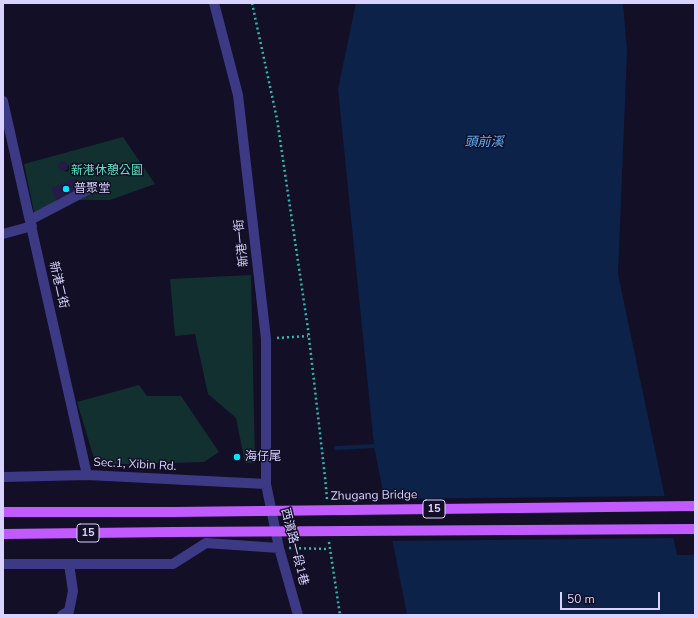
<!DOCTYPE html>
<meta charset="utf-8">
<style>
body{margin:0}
#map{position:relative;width:698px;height:618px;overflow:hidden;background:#130f26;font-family:"Nunito Sans",sans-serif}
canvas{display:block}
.frame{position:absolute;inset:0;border:4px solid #d9d4ff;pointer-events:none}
.scale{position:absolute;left:560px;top:592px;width:100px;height:18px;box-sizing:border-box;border:2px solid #d9d4ff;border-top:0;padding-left:5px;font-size:12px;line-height:14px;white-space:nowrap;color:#d9d4ff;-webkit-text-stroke:3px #130f26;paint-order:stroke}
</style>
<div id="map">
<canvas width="698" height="618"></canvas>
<div class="frame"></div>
<div class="scale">50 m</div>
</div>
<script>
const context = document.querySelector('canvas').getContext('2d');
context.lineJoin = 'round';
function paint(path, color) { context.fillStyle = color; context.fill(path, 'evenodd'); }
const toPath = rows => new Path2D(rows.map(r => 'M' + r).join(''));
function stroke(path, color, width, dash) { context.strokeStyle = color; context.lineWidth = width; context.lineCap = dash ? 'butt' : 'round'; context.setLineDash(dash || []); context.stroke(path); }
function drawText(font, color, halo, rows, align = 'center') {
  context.font = font + ' "Nunito Sans","Noto Sans TC",sans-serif'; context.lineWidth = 3; context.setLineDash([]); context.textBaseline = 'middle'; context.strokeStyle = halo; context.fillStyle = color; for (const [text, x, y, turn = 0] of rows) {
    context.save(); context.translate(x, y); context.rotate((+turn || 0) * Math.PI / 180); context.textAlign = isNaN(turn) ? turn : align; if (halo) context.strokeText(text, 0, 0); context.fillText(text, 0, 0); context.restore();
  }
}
const green = toPath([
 [123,137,155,184,110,200,79,200,36,222,24,164],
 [251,275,255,463,245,463,236,418,208,394,195,334,175,336,170,279],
 [139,385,147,396,181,396,219,452,204,462,96,465,77,402]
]);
const water = toPath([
 [356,3,623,3,627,51,618,274,677,555,695,555,695,615,407,615,374,446,338,89]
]);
const pier = toPath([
 [667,496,676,538,391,541,383,499]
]);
const shadow = toPath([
 [63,162,69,166,69,171,66,172,60,169,59,166,60,163],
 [75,179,81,182,86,193,63,203,57,199]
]);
const stream = toPath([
 [336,448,374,446]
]);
const building = toPath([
 '58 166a5 5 0 1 1 10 0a5 5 0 1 1-10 0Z',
 [75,178,80,190,56,200,51,188]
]);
const path = toPath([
 [252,3,277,119,308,329,325,477,327,499],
 [277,338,308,336],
 [329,542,340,615],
 [289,548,329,549]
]);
const minor = toPath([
 [214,3,238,95,266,339,266,484,279,548,298,615],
 [3,101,87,475],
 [30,220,89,189],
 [3,234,32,226],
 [3,477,87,475,266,484],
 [3,564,173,564,206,543,279,548],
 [62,615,69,611,73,591,69,564]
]);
const major = toPath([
 [3,512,173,512],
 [3,534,173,532]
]);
const majorBridge = toPath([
 [173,512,695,506],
 [173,532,695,529]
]);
const markers = [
 [66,189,4,"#00e5ff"],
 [237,457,4,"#00e5ff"]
];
const shields = [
 [434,509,22],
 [88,533,22]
];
const shieldNames = [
 ["15",434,509],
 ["15",88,533]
];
const parkNames = [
 ["新港休憩公園",107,171]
];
const poiNames = [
 ["普聚堂",74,189],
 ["海仔尾",245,457]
];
const streetNames = [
 ["新港一街",242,243,-96],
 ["新港二街",58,285,77],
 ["Sec.1, Xibin Rd.",135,465,3],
 ["Zhugang Bridge",374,496,-1],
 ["西濱路一段1巷",294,547,76]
];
const waterNames = [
 ["頭前溪",484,143]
];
paint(green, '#12302f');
paint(water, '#0c2248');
paint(pier, '#130f26');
paint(shadow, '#0007');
stroke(stream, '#0c2248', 4);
paint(building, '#241b47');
stroke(path, '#2fb8b0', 2.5, [2, 3]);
stroke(minor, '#3d3a85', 10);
stroke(major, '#c25bff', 10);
stroke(majorBridge, '#c25bff', 10);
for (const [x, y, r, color] of markers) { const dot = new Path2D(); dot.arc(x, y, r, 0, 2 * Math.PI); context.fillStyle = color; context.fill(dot); stroke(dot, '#130f26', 1.5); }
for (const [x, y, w] of shields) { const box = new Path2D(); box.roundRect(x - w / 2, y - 9, w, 18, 3); context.fillStyle = '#130f26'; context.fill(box); stroke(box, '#d9d4ff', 1); }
drawText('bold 11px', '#d9d4ff', null, shieldNames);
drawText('12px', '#5fe0c0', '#130f26', parkNames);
drawText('12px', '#d9d4ff', '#130f26', poiNames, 'left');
drawText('12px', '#d9d4ff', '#130f26', streetNames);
drawText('italic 13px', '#62b6ff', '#130f26', waterNames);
</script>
